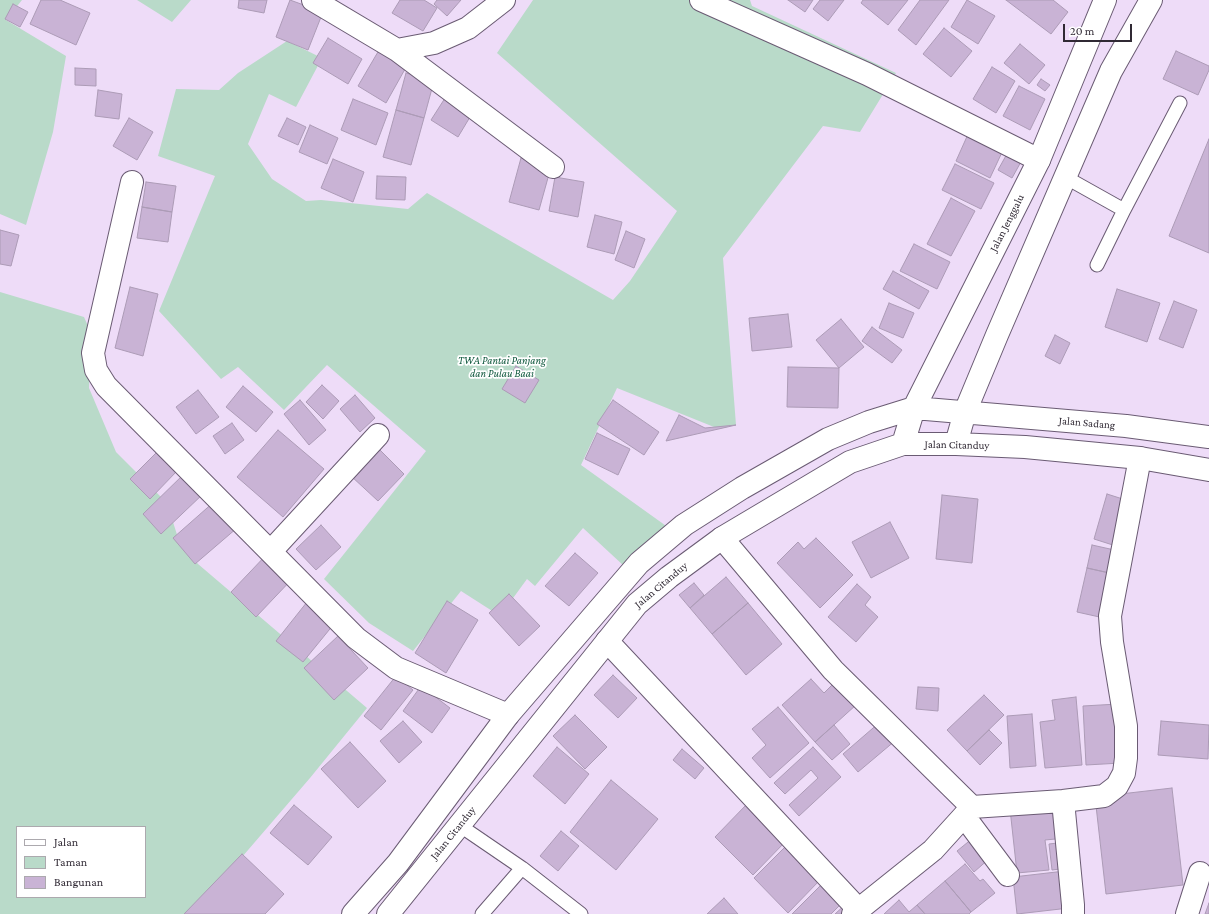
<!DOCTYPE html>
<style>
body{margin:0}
#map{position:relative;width:1209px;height:914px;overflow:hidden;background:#eedcf8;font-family:"Crimson Pro",serif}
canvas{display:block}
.legend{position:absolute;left:16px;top:826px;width:130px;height:72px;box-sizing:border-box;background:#fff;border:1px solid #aca9ae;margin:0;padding:5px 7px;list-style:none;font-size:12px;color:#302934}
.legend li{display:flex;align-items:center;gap:8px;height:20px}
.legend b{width:20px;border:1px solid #aca9ae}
.scale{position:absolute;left:1063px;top:24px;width:69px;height:18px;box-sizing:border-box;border:2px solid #302934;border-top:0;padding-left:5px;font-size:12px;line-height:14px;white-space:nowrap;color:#302934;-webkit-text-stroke:3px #fff;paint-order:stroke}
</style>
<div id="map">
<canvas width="1209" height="914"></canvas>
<ul class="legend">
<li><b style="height:5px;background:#fff"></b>Jalan</li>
<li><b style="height:11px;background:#b9dac9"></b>Taman</li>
<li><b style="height:11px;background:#c9b3d5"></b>Bangunan</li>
</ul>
<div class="scale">20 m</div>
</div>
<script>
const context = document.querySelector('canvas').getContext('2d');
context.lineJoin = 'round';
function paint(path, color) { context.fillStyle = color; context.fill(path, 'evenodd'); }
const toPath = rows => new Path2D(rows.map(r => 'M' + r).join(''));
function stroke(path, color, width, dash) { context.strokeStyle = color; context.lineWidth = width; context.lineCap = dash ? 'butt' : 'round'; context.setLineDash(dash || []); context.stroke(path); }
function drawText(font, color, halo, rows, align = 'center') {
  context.font = font + ' "Crimson Pro",serif'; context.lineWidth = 3.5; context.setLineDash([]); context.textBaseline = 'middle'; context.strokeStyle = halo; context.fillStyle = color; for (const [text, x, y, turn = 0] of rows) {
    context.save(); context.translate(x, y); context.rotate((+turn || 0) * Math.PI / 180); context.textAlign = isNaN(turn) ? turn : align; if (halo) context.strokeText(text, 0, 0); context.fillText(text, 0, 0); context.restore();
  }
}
const green = toPath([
 [0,0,22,0,6,20,66,56,53,132,26,225,0,214],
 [137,0,191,0,172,22],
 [533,0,750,0,752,6,896,73,860,132,823,126,723,258,736,425,719,429,617,388,581,465,669,528,624,566,583,528,535,586,527,579,500,616,461,591,413,651,369,623,324,579,426,451,327,365,284,410,238,367,221,379,159,311,215,176,158,156,176,89,219,90,238,73,287,41,322,58,296,107,269,94,248,144,272,179,306,201,321,200,408,209,427,193,613,300,630,281,677,211,497,53],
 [0,292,84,317,91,333,89,388,116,452,167,503,179,541,198,564,367,708,310,778,193,914,0,914],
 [17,827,145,827,145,897,17,897]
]);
const building = toPath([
 [41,0,60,0,90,13,76,45,30,24,41,0],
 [239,0,267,0,264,13,238,8,239,0],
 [290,0,323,12,308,50,276,37,290,0],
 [400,0,424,0,437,8,423,31,392,13,400,0],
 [437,0,461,0,447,16,434,4,437,0],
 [788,0,813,0,805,12,788,0],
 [820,0,844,0,828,21,813,9,820,0],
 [863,0,908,0,888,25,861,3,863,0],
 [920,0,949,0,916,45,898,30,920,0],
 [967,0,995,16,978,44,951,27,967,0],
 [1006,0,1053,0,1068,12,1051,34,1006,0],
 [13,4,28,12,20,27,5,19,13,4],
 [944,28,972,51,951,77,923,54,944,28],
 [328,38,362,59,348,84,313,63,328,38],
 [1020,44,1045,65,1029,84,1004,63,1020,44],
 [382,45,409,62,386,103,358,86,382,45],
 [1176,51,1209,66,1209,70,1198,95,1163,79,1176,51],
 [992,67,1015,81,996,113,973,99,992,67],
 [75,68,96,69,96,86,75,85,75,68],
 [406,73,434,81,424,118,396,110,406,73],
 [1041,79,1050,85,1045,91,1037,85,1041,79],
 [1019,86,1045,99,1030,130,1003,116,1019,86],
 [98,90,122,94,119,119,95,116,98,90],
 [447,95,473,112,458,137,431,120,447,95],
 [353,99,388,113,376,145,341,130,353,99],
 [396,110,424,118,411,165,383,157,396,110],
 [129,118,153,132,137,160,113,146,129,118],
 [287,118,306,127,298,145,278,136,287,118],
 [310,125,338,138,327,164,299,152,310,125],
 [969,132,1004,148,990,178,956,161,969,132],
 [1209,139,1209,253,1169,236,1209,139],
 [1008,152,1022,160,1012,178,998,170,1008,152],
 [521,158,551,167,539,210,509,202,521,158],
 [333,159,364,172,353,202,321,188,333,159],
 [955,164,994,183,981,209,942,190,955,164],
 [377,176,406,177,405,200,376,199,377,176],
 [555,177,584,182,578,217,549,211,555,177],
 [146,182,176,186,172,212,142,207,146,182],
 [951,198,975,211,951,256,927,244,951,198],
 [142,207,172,212,168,242,137,238,142,207],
 [595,215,622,222,614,254,587,247,595,215],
 [0,230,19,235,11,266,0,264,0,230],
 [626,231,645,239,634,268,615,260,626,231],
 [914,244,950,262,937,289,900,271,914,244],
 [893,271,929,291,919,309,883,289,893,271],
 [130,287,158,294,143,356,115,348,130,287],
 [1117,289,1160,303,1147,342,1105,327,1117,289],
 [1174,301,1197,310,1183,348,1159,339,1174,301],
 [889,303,914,313,903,338,879,328,889,303],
 [788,314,792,347,752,351,749,318,788,314],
 [841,319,864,347,839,368,816,340,841,319],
 [872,327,902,350,892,363,862,341,872,327],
 [1055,335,1070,343,1060,364,1045,356,1055,335],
 [516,366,539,380,525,403,502,389,516,366],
 [788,367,839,368,838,408,787,407,788,367],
 [322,385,339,401,323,419,306,402,322,385],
 [243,386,273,412,256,432,226,407,243,386],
 [198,390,219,417,196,434,176,407,198,390],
 [355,395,375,418,360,432,340,409,355,395],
 [300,400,326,430,309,445,284,414,300,400],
 [613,400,659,432,644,455,597,424,613,400],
 [679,415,705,428,736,425,666,441,679,415],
 [232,423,244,440,225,454,213,436,232,423],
 [278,430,324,469,283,517,237,477,278,430],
 [597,433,630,449,618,475,585,459,597,433],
 [378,448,404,474,378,501,351,476,378,448],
 [157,452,177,471,150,499,130,479,157,452],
 [185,473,204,493,161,534,143,514,185,473],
 [1107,494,1129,501,1116,546,1094,539,1107,494],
 [942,495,978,499,972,563,936,559,942,495],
 [215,501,237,528,195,564,173,538,215,501],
 [890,522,909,558,871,578,852,542,890,522],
 [321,525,341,547,316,570,296,549,321,525],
 [816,538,853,575,820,608,777,563,798,542,804,549,816,538],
 [1092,545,1119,551,1114,574,1087,568,1092,545],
 [269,552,294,577,256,617,231,592,269,552],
 [575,553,598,573,569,606,545,586,575,553],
 [1087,568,1114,574,1104,618,1077,612,1087,568],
 [726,577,748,603,712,634,690,608,726,577],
 [694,583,704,595,690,608,679,595,694,583],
 [857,584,871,597,865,605,878,617,856,642,828,617,857,584],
 [509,594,540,626,519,646,489,613,509,594],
 [311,597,338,619,303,662,276,641,311,597],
 [447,601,478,620,446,673,415,653,447,601],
 [748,603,782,644,746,675,712,634,748,603],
 [338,636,368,668,334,700,304,668,338,636],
 [613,675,637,698,618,718,594,695,613,675],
 [396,676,413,690,381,730,364,716,396,676],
 [811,679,824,693,835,682,856,705,815,742,782,705,811,679],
 [421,686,450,708,432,733,403,711,421,686],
 [918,687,939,688,938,711,916,709,918,687],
 [984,695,1004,715,967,751,947,730,984,695],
 [1076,697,1082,765,1045,768,1040,722,1055,720,1052,700,1076,697],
 [1118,704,1121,763,1086,765,1083,706,1118,704],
 [778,707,809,743,770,778,752,758,766,745,752,729,778,707],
 [1032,714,1036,766,1010,768,1007,716,1032,714],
 [575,715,607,747,585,769,553,736,575,715],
 [403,721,422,742,399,763,380,741,403,721],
 [1161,721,1209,725,1208,759,1158,755,1161,721],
 [880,722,896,740,858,772,843,754,880,722],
 [834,725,850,744,832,760,815,742,834,725],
 [989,730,1002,743,980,765,967,751,989,730],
 [350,742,386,781,358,808,321,769,350,742],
 [557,747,589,774,565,804,533,776,557,747],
 [813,747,841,777,799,816,789,805,818,778,811,770,785,794,774,783,813,747],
 [682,749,704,768,695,779,673,760,682,749],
 [611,780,658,819,616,870,570,832,611,780],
 [1172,788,1183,885,1106,894,1095,797,1172,788],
 [748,803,786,841,753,875,715,837,748,803],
 [1062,803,1066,838,1045,840,1049,870,1017,873,1010,809,1062,803],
 [294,805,332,837,308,865,270,833,294,805],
 [561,831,579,846,558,871,540,856,561,831],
 [973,838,990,858,974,872,957,851,973,838],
 [1066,842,1068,868,1052,870,1049,844,1066,842],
 [786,846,820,880,788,913,754,878,786,846],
 [242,854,284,894,265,914,184,914,242,854],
 [965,864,980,881,983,879,995,893,971,912,945,881,965,864],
 [1065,871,1069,908,1017,914,1013,877,1065,871],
 [945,881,971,912,969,914,925,914,917,905,945,881],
 [824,882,843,902,831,914,792,914,824,882],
 [724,898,738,914,707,914,724,898],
 [899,900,909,912,917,905,925,914,884,914,899,900],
 [847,903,851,914,835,914,847,903],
 [1209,903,1209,914,1205,914,1209,903]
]);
const service = toPath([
 [1065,177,1124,210,1097,265],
 [1124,210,1180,103],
 [459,825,522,868,581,914],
 [482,914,522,868]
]);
const minor = toPath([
 [313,0,397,50],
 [504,0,468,28,434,43,397,50,553,167],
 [701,0,867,74,1039,160],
 [132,182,93,353,96,370,106,386,356,638,396,668,508,715],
 [722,538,833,670,972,807,1063,801,1104,796,1117,786,1124,773,1126,758,1126,726,1112,642,1110,616,1140,458],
 [271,551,378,435],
 [607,641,858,909],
 [1063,801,1073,905,1073,914],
 [964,816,1008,875],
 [853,914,933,850,972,807],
 [1187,914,1200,873]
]);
const primary = toPath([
 [903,444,914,408,1039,160,1105,0],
 [956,444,965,412,997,335,1111,71,1151,0],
 [353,914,398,863,508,715,639,563,684,525,742,488,828,439,869,422,914,408,1126,426,1209,437],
 [388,914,637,604,669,577,722,538,850,462,903,444,956,444,1025,447,1140,458,1209,470]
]);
const streetNames = [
 ["Jalan Jenggalu",1007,223,-63],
 ["Jalan Sadang",1087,423,5],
 ["Jalan Citanduy",957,445,1],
 ["Jalan Citanduy",661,585,-40],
 ["Jalan Citanduy",453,833,-51]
];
const parkNames = [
 ["TWA Pantai Panjang",502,361],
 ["dan Pulau Baai",502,374]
];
paint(green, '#b9dac9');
paint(building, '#c9b3d5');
stroke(building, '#ac9bb6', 1);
stroke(service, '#6a5b73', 15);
stroke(minor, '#6a5b73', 24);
stroke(primary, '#6a5b73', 24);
stroke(service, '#fff', 13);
stroke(minor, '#fff', 22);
stroke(primary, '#fff', 22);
drawText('11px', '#302934', '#fff', streetNames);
drawText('italic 11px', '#0f583d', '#fff', parkNames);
</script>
